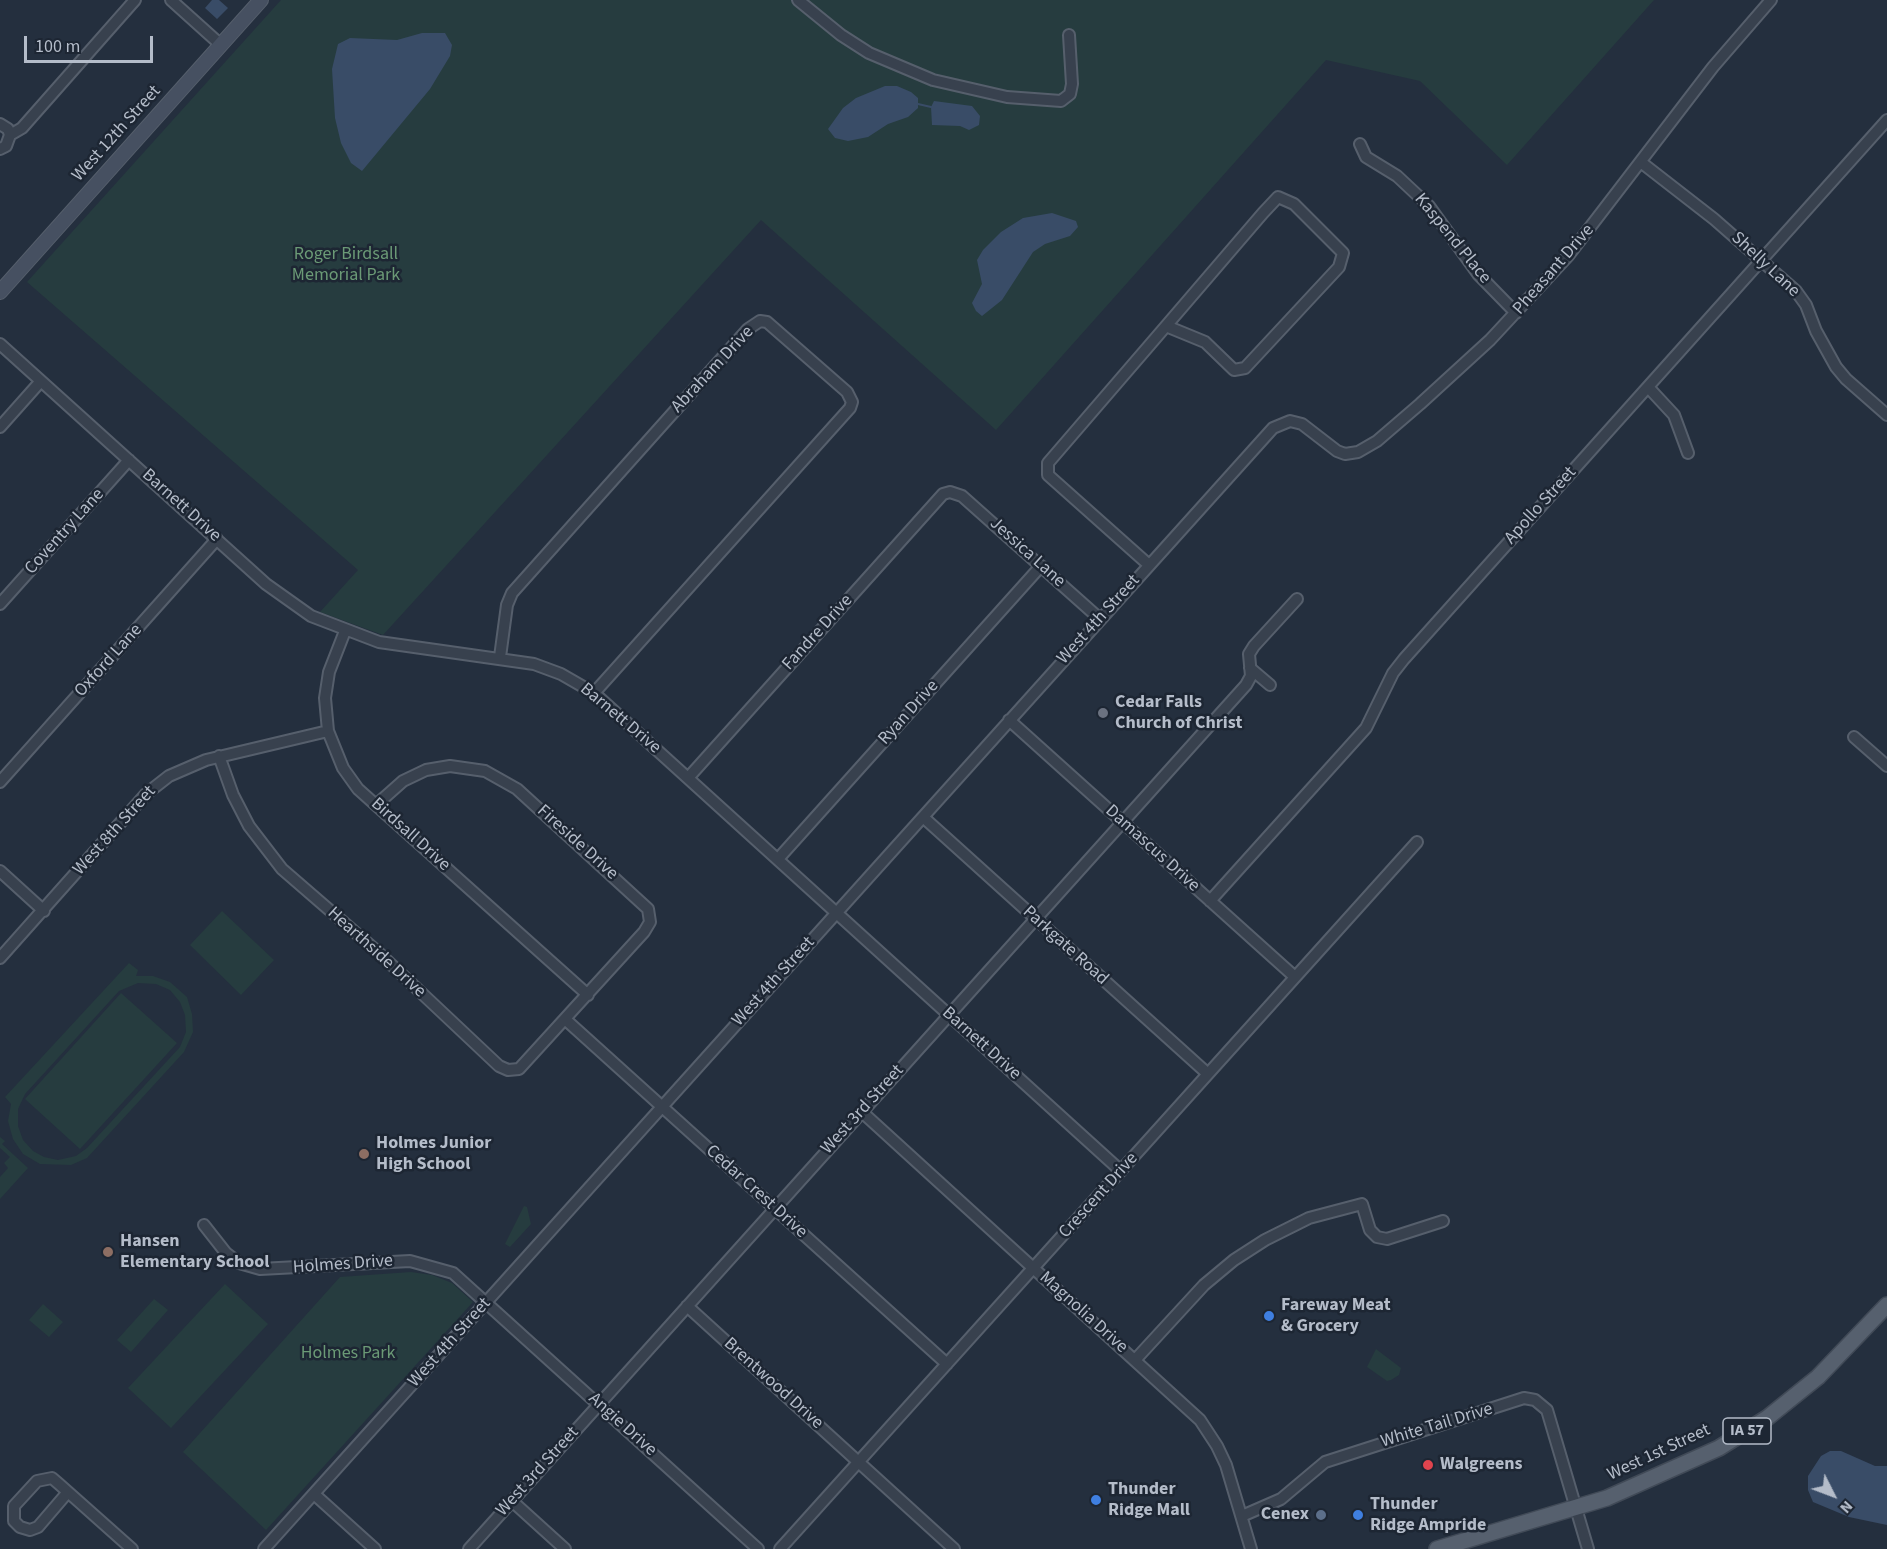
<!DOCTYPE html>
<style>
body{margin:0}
#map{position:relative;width:1887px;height:1549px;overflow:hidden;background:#242f3e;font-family:"Source Sans 3",sans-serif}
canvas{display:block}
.north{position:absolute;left:1803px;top:1465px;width:60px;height:60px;-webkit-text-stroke:4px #1d2633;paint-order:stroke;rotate:132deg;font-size:16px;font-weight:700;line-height:24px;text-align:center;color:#b4bcc9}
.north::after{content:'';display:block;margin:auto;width:21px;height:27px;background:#b4bcc9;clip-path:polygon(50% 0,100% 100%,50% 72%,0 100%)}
.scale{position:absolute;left:24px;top:36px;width:129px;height:27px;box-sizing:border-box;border:3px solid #b4bcc9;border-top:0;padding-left:8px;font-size:18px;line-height:21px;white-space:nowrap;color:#b4bcc9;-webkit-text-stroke:4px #1d2633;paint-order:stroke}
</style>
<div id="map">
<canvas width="1887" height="1549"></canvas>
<div class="north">N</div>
<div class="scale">100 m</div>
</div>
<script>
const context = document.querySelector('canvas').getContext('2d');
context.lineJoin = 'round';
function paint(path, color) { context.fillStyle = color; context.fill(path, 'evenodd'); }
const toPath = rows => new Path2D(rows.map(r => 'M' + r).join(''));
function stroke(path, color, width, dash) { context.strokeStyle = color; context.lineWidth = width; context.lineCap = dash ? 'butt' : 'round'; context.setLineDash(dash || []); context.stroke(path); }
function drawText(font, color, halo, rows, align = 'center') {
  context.font = font + ' "Source Sans 3",sans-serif'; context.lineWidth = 5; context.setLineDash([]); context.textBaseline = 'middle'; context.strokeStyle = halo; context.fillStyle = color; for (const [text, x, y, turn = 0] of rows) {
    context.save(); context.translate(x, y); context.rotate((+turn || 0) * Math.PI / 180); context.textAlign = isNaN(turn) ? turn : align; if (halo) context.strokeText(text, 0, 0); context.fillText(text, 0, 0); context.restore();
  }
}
const green = toPath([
 [281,0,1654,0,1507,165,1420,81,1326,60,996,430,761,220,383,635,320,612,358,570,27,282],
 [222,911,274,960,241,995,190,945],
 [129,963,138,970,136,976,153,976,170,982,187,997,192,1014,193,1032,184,1052,87,1158,71,1165,40,1164,23,1154,13,1139,8,1121,11,1104,5,1097],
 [138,983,156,984,170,990,180,1002,185,1015,186,1032,180,1047,87,1148,76,1156,58,1160,44,1157,33,1151,23,1140,18,1126,18,1109,25,1094,119,991],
 [121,993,177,1043,80,1149,25,1099],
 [0,1137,5,1141,2,1144,28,1168,0,1199,0,1177,8,1168,4,1163,10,1157,0,1148],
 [524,1206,527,1207,531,1224,510,1247,505,1244],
 [411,1272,432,1275,452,1283,473,1302,266,1530,183,1452,340,1277],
 [225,1284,268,1324,171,1428,128,1388],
 [154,1299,168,1310,131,1352,117,1340],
 [43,1304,63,1322,49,1337,29,1320],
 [1376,1349,1401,1368,1399,1375,1391,1380,1387,1381,1367,1367]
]);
const water = toPath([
 [212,0,219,0,228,8,217,19,205,8],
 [422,33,445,33,452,45,450,56,430,89,362,171,351,163,341,143,335,118,332,69,338,44,350,38,397,40],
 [885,86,897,86,911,92,918,98,918,108,908,117,888,124,868,137,848,141,835,138,828,129,843,108,856,98],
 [934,101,972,106,980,116,979,125,969,130,960,126,932,125,931,107],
 [1052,213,1076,221,1078,227,1070,236,1045,244,1033,252,1002,300,982,316,976,311,972,303,982,284,977,260,983,250,1001,232,1023,218],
 [1830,1451,1841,1451,1875,1466,1887,1466,1887,1525,1849,1517,1813,1502,1808,1490,1808,1476,1821,1456]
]);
const stream = toPath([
 [918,104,931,107]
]);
const minor = toPath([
 [171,0,221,45],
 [798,0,841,35,869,53,933,80,1007,97,1061,101,1070,94,1072,84,1069,35],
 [0,124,8,129,10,135,6,146,0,149],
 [10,135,22,128,135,0],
 [1360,144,1366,157,1397,176,1429,206,1478,274,1516,313],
 [1642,163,1714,219,1796,291,1806,305,1816,331,1836,367,1846,379,1887,415],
 [0,344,266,584,311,616,379,642,534,664,561,674,594,693,1121,1171],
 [1648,387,1674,415,1688,453],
 [0,427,41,381],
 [1149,565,1048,475,1048,463,1166,326,1263,213,1278,197,1294,204,1343,253,1339,267,1245,368,1234,370,1205,342,1166,326],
 [0,604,129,460],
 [345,631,329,672,325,698,328,731,343,768,358,789,588,995],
 [500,657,507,605,512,593,748,329,760,321,767,322,847,392,852,402,850,408,594,693],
 [1250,668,1270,685],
 [1009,720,1295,977],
 [1854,737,1887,766],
 [219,756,233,795,249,826,282,869,379,953,499,1066,508,1070,519,1069,644,932,650,922,648,909,517,789,485,771,450,766,426,770,403,781,376,805],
 [688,778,943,494,950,492,962,496,1100,619],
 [0,782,217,539],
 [923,817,1208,1074],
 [778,859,1041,566],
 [0,871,44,911],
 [1210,901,1366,728,1393,673,1404,659,1887,120],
 [0,958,146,794,169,776,206,760,328,731],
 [566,1020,947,1364],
 [862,1112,1200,1420,1217,1446,1226,1465,1251,1549],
 [204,1225,226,1253,239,1263,260,1269,410,1261,453,1273,758,1549],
 [687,1306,954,1549],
 [1135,1360,1204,1285,1234,1260,1265,1240,1309,1218,1362,1204,1370,1230,1377,1237,1387,1239,1443,1221],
 [68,1492,38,1527,30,1530,20,1527,14,1521,14,1506,37,1481,52,1478,59,1484,132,1549],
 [314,1494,375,1549],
 [512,1501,565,1549],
 [1242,1516,1281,1499,1325,1462,1524,1398,1535,1400,1547,1410,1588,1549],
 [264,1549,1273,428,1290,421,1302,424,1337,451,1345,454,1358,452,1377,441,1420,404,1490,340,1568,256,1713,67,1771,0],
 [469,1549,1246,685,1251,676,1249,654,1254,646,1297,599],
 [780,1549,1417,842]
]);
const secondary = toPath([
 [0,292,261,0]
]);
const primary = toPath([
 [1437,1549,1607,1498,1719,1448,1767,1418,1818,1377,1887,1305]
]);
const markers = [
 [1103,713,6,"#6b7280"],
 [364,1154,6,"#8d6e63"],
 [108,1252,6,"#8d6e63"],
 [1269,1316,6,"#3f7fe0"],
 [1428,1465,6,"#e0444e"],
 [1096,1500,6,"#3f7fe0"],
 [1321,1515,6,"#5c6f8a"],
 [1358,1515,6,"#3f7fe0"]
];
const shields = [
 [1747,1431,48]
];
const shieldNames = [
 ["IA 57",1747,1431]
];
const streetNames = [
 ["West 12th Street",117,134,-48],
 ["Kaspend Place",1452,239,51],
 ["Shelly Lane",1765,265,43],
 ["Pheasant Drive",1554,270,-49],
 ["Abraham Drive",713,370,-47],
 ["Barnett Drive",181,506,42],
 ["Apollo Street",1541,506,-48],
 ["Coventry Lane",65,532,-48],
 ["Jessica Lane",1027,553,42],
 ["West 4th Street",1099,620,-48],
 ["Fandre Drive",818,633,-48],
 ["Oxford Lane",109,661,-48],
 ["Ryan Drive",909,713,-48],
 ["Barnett Drive",620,719,40],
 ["West 8th Street",115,831,-48],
 ["Birdsall Drive",410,835,42],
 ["Fireside Drive",577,843,42],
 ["Damascus Drive",1152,849,42],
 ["Parkgate Road",1065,946,42],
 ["Hearthside Drive",376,953,42],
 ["West 4th Street",774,982,-48],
 ["Barnett Drive",981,1044,42],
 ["West 3rd Street",863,1110,-48],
 ["Cedar Crest Drive",756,1192,42],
 ["Crescent Drive",1099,1196,-48],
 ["Holmes Drive",343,1265,-4],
 ["Magnolia Drive",1083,1313,42],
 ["West 4th Street",450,1343,-48],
 ["Brentwood Drive",773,1384,42],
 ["Angie Drive",622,1425,42],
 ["White Tail Drive",1437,1426,-17],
 ["West 1st Street",1659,1453,-25],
 ["West 3rd Street",538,1472,-48]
];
const parkNames = [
 ["Roger Birdsall",346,255],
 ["Memorial Park",346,276],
 ["Holmes Park",348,1354]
];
const poiNames = [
 ["Cedar Falls",1115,703],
 ["Church of Christ",1115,724],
 ["Holmes Junior",376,1144],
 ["High School",376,1165],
 ["Hansen",120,1242],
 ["Elementary School",120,1263],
 ["Fareway Meat",1281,1306],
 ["& Grocery",1281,1327],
 ["Walgreens",1440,1465],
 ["Thunder",1108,1490],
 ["Ridge Mall",1108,1511],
 ["Thunder",1370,1505],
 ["Ridge Ampride",1370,1526],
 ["Cenex",1309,1515,"right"]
];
paint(green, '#263c3f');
paint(water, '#394c67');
stroke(stream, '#394c67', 2);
stroke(minor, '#565f6c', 14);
stroke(secondary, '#565f6c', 16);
stroke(primary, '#414a57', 18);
stroke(minor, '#38414e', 10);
stroke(secondary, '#465061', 14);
stroke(primary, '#56606e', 15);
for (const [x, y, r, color] of markers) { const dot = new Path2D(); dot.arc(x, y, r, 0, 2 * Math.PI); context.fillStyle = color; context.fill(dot); stroke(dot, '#1d2633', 2); }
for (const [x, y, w] of shields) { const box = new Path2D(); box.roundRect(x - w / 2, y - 13, w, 26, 4.5); context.fillStyle = '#1d2633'; context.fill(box); stroke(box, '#b4bcc9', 1.5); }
drawText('bold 16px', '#b4bcc9', null, shieldNames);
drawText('18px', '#b4bcc9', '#1d2633', streetNames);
drawText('18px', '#6b9a76', '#1d2633', parkNames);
drawText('bold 18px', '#b4bcc9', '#1d2633', poiNames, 'left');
</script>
